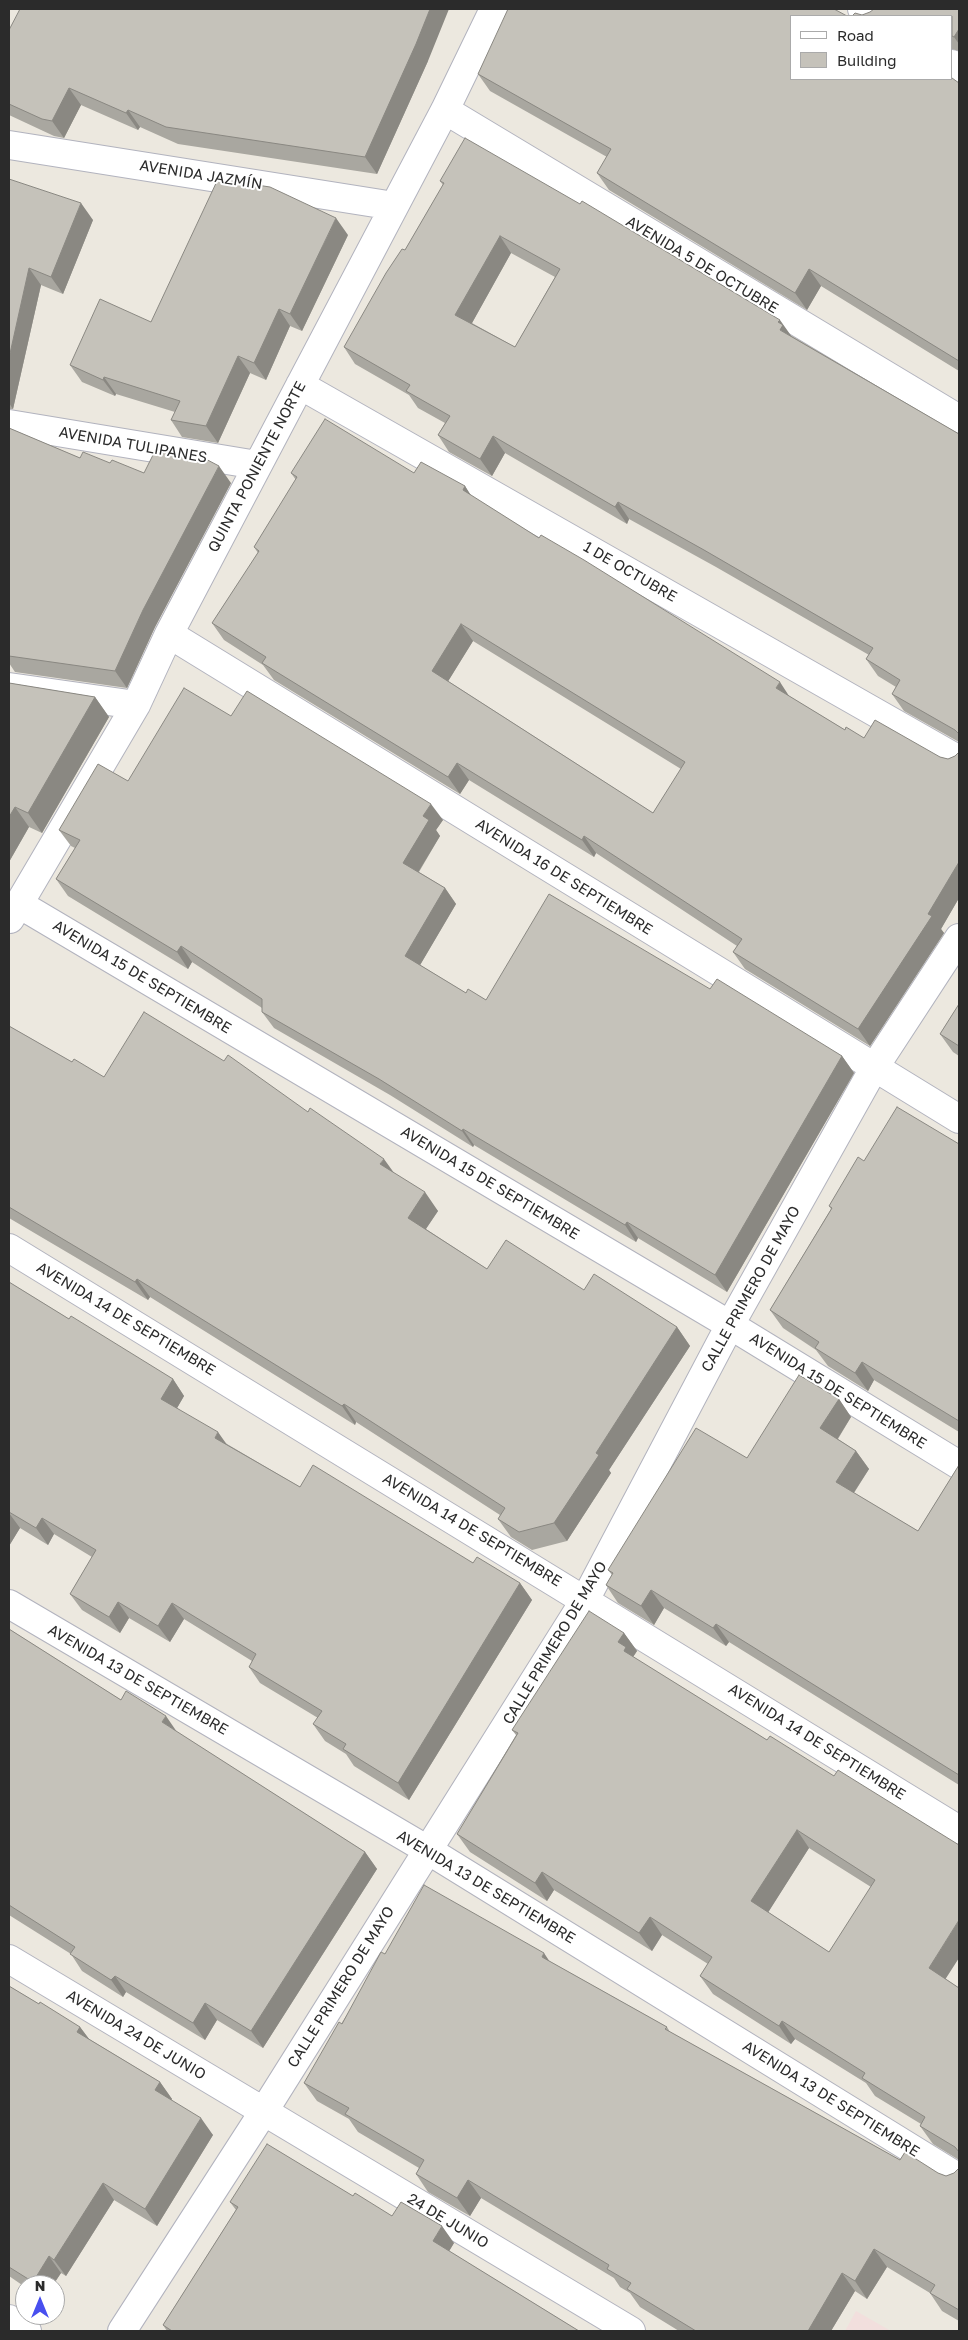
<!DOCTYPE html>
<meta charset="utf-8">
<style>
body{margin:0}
#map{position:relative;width:968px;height:2340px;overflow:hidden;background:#ece8df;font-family:"Golos Text",sans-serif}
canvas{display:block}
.frame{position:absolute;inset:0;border:10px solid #2b2b2b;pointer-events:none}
.legend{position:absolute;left:790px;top:15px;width:162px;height:65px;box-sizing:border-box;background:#fff;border:1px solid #aaa;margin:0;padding:6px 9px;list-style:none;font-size:15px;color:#2b2b2b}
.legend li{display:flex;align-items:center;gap:10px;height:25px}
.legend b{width:25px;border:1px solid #aaa}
.north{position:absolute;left:15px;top:2275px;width:50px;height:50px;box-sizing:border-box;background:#fff;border:1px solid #aaa;border-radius:50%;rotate:0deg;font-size:14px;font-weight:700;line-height:20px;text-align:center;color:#2b2b2b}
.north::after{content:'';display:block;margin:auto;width:18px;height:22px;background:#484fef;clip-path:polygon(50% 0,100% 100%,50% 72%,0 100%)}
</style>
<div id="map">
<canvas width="968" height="2340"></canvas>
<div class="frame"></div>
<ul class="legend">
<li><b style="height:6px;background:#fff"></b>Road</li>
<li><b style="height:14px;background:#c5c2ba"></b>Building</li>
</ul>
<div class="north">N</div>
</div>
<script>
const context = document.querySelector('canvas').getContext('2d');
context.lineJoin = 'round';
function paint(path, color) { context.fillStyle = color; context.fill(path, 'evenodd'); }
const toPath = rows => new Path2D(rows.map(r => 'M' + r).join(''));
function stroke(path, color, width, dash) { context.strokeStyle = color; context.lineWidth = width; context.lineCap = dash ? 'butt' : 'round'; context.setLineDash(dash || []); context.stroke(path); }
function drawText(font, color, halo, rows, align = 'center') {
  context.font = font + ' "Golos Text",sans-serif'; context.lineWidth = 4; context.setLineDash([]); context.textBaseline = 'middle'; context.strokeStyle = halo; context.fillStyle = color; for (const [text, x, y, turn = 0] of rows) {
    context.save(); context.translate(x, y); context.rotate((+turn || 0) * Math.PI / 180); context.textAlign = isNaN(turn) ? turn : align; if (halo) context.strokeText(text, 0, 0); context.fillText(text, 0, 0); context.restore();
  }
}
const medical = toPath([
 [856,2311,891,2331,845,2331]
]);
const minor = toPath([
 [862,9,874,16],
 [952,64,959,68],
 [445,110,959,419],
 [9,145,394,206],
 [300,385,959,760],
 [9,424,257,465],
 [169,634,959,1119],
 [9,687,136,705],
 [19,904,730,1325,959,1465],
 [10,919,136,705,169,634,445,110,494,9],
 [9,1248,959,1830],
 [9,1604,426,1849,959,2178],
 [9,1959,631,2331],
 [9,2319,27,2331],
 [122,2331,264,2111,585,1600,730,1325,874,1068,959,938]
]);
const wall = toPath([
 [959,9,959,51,952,49,952,16,862,15],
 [9,30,428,61,377,174,178,144,140,127,138,130,81,105,64,138,54,136,9,115],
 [478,74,959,83,959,371,821,286,807,310,609,190,597,173,607,157,490,91],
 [9,179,93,220,63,294,41,285,13,409,9,409],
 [440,181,792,336,959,434,959,742,904,711,892,694,896,687,878,676,866,659,869,655,716,567,629,519,627,524,505,453,492,476,449,452,438,435,445,423,418,408,409,395,355,364,344,347,405,250,443,185],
 [511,253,555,277,515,347,472,323],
 [348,235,302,331,290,326,266,380,250,373,218,443,182,437,171,420,175,412,116,394,115,396,82,382,70,365,151,322],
 [9,428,80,458,110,463,144,473,231,483,155,627,127,688,15,672,9,663],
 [291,473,414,473,465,486,470,495,789,696,845,730,864,738,948,759,955,756,959,752,959,898,941,929,944,933,870,1046,745,969,733,952,737,946,596,853,594,857,469,780,460,794,274,680,263,665,224,640,212,623,258,553,254,547,296,480],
 [473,641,681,769,653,813,448,681],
 [9,683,95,697,109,717,42,833,29,827,9,862],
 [231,716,443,820,436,830,440,836,419,872,445,888,456,904,420,965,466,993,486,1000,710,989,842,1056,854,1073,727,1292,638,1238,636,1242,474,1145,473,1147,390,1095,274,1028,262,1012,262,1008,192,962,188,969,68,896,56,879,75,848,71,846,59,830,128,781],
 [959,1004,959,1056,953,1052,940,1034],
 [9,1026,72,1062,104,1077,393,1172,438,1211,426,1229,487,1269,584,1290,677,1327,690,1346,609,1470,611,1473,567,1541,532,1550,511,1537,498,1519,500,1515,356,1422,355,1425,150,1297,148,1300,9,1218],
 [959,1144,959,1432,874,1380,868,1391,828,1366,816,1350,783,1328,770,1310,831,1209,829,1206,864,1161],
 [9,1282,69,1319,173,1379,184,1396,177,1408,227,1444,300,1487,520,1583,532,1600,409,1800,354,1766,346,1754,325,1741,313,1724,318,1718,260,1683,249,1667,252,1661,184,1619,170,1642,129,1618,120,1633,82,1610,70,1594,92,1557,54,1534,48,1545,20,1528,9,1546],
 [839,1399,851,1417,838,1439,856,1451,869,1469,854,1493,918,1531,959,1465,959,1785,729,1642,726,1646,664,1608,654,1625,618,1603,606,1585,612,1575,608,1570,747,1458],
 [9,1629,121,1700,177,1732,365,1852,377,1869,263,2048,217,2020,205,2040,126,1992,123,1997,82,1971,71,1954,9,1915],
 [624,1633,637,1651,633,1657,767,1740,834,1776,946,1979,959,1988,959,2160,933,2144,920,2126,921,2124,875,2096,866,2083,795,2039,791,2044,713,1994,700,1976,708,1964,662,1935,652,1951,554,1890,547,1901,470,1852,457,1834,516,1735,512,1730],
 [809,1848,871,1887,829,1952,768,1912],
 [385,1954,549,1961,667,2027,670,2032,900,2160,946,2176,954,2173,959,2168,959,2321,942,2311,930,2293,887,2267,867,2299,855,2291,831,2331,679,2331,640,2307,630,2293,620,2287,614,2278,481,2198,470,2216,428,2192,416,2174,419,2168,358,2132,349,2119,317,2101,304,2083],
 [9,1986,39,2004,80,2027,89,2039,160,2082,172,2099,171,2100,213,2135,157,2226,114,2200,66,2276,61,2273,53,2285,25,2285,25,2287,9,2276],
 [353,2196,392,2216,454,2243,449,2251,579,2331,167,2331,163,2325,236,2210,230,2202]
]);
const shadedWall = toPath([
 [430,9,449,9,428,61,377,174,365,157],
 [959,29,959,44,954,37],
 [69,88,81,105,64,138,52,121],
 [128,110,140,127,138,130,126,113],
 [81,203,93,220,63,294,51,277],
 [336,218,348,235,302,331,290,314],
 [500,236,511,253,467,332,455,315],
 [29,268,41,285,13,409,9,403,9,358],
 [809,269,821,286,807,310,795,293],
 [279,309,290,326,266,380,254,363],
 [780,320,792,337,780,330,778,322],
 [238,356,250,373,218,443,206,426],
 [104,377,116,394,115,396,103,380],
 [493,436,505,453,492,476,480,459],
 [219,466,231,483,155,627,127,688,115,671,143,610],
 [465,486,476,503,463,490],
 [618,502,629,519,627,524,615,507],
 [461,624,473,641,444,688,432,671],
 [780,682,791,699,776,688],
 [95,697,109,717,42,833,28,813],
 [457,763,469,780,460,794,448,777],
 [431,804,443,820,436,830,440,836,414,879,403,863,423,816],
 [15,807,29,827,9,862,9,817],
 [584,836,596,853,594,857,582,840],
 [959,862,959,898,941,929,944,933,870,1046,858,1029],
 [445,888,456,904,416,972,405,956],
 [181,946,192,962,188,969,177,952],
 [842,1056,854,1073,727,1292,715,1275],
 [463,1129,474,1145,473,1147,462,1131],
 [384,1159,397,1177,380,1164],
 [425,1192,438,1211,421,1236,408,1218],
 [627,1222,638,1238,636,1242,625,1225],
 [137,1279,150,1297,148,1300,135,1282],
 [677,1327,690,1346,609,1470,611,1473,567,1541,554,1523,596,1453],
 [862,1362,874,1380,868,1391,855,1373],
 [173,1379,184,1396,173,1415,161,1399],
 [839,1399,851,1417,833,1446,820,1428],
 [344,1404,356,1422,355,1425,342,1406],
 [218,1432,230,1449,215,1438],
 [856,1451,869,1469,849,1500,836,1482],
 [9,1513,20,1528,9,1546],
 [42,1518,54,1534,48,1545,36,1528],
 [520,1583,532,1600,409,1800,398,1783],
 [651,1590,664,1608,654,1625,641,1606],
 [118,1602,129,1618,120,1633,109,1617],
 [172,1603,184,1619,170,1642,158,1626],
 [716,1624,729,1642,726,1646,713,1628],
 [624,1633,637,1651,633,1657,636,1669,618,1642],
 [166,1716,177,1732,162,1722],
 [797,1830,809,1848,764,1919,751,1901],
 [365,1852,377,1869,263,2048,251,2031],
 [542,1872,554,1890,547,1901,535,1883],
 [650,1917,662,1935,652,1951,639,1933],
 [959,1920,959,1958,941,1986,929,1968],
 [544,1953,556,1971,542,1957],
 [115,1976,126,1992,123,1997,111,1980],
 [205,2003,217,2020,205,2040,193,2023],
 [782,2021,795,2039,791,2044,779,2026],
 [80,2027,92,2043,77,2032],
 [160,2082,172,2099,167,2107,155,2090],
 [201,2118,213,2135,157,2226,145,2209],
 [468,2180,481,2198,470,2216,457,2198],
 [103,2183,114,2200,66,2276,54,2260],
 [442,2226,454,2243,445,2258,433,2241],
 [874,2249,887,2267,867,2299,855,2281],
 [49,2256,61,2273,53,2285,35,2285,33,2282],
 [842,2273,855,2291,831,2331,808,2331]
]);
const building = toPath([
 [20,9,430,9,416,44,365,157,166,127,128,110,126,113,69,88,52,121,42,119,9,104,9,30,20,9],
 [508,9,834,9,847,16,792,16,792,79,952,78,959,83,959,361,809,269,795,293,597,173,611,149,478,74,508,9],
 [874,9,959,9,959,29,954,37,952,36,952,16,852,16,855,13,862,15,870,12,874,9],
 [465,138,580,204,582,201,780,320,778,322,783,325,780,330,959,434,959,734,955,730,892,694,900,680,866,659,873,648,704,550,618,502,615,507,493,436,480,459,438,435,450,416,406,391,410,385,344,347,386,273,402,249,405,250,444,183,440,181,465,138],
 [500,236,560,269,515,347,455,315,500,236],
 [9,179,81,203,51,277,29,268,9,358,9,179],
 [218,179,270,187,336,218,290,314,279,309,254,363,238,356,206,426,171,420,180,401,104,377,103,380,70,365,100,299,151,322,218,179],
 [325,419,414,473,421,462,465,486,463,490,539,538,541,535,584,560,780,682,776,688,845,730,846,727,864,738,875,720,940,757,948,759,955,756,959,752,959,862,928,914,932,916,858,1029,733,952,742,939,584,836,582,840,457,763,448,777,262,663,266,657,212,623,259,551,254,547,297,477,291,473,325,419],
 [461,624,685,762,653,813,432,671,461,624],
 [9,428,80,458,83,452,110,463,112,460,144,473,156,449,200,456,219,466,143,610,115,671,9,656,9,428],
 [9,683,95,697,28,813,15,807,9,817,9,683],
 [184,688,231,716,247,691,431,804,423,816,429,820,403,863,445,888,405,956,466,993,468,989,486,1000,549,894,710,989,717,979,842,1056,715,1275,627,1222,625,1225,463,1129,462,1131,379,1079,262,1012,262,999,181,946,177,952,56,879,80,840,59,830,98,764,128,781,184,688],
 [959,1004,959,1046,940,1034,959,1004],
 [144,1012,224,1061,228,1055,308,1112,310,1108,384,1159,380,1164,425,1192,408,1218,487,1269,506,1240,584,1290,594,1274,677,1327,596,1453,599,1455,554,1523,519,1532,498,1519,505,1508,344,1404,342,1406,137,1279,135,1282,9,1207,9,1026,72,1062,74,1059,104,1077,144,1012],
 [897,1107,959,1144,959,1421,862,1362,855,1373,815,1348,819,1342,770,1310,832,1208,829,1206,858,1157,864,1161,897,1107],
 [9,1282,69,1319,71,1316,173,1379,161,1399,218,1432,215,1438,300,1487,313,1465,473,1563,477,1557,520,1583,398,1783,343,1749,346,1744,313,1724,322,1711,249,1667,256,1654,172,1603,158,1626,118,1602,109,1617,70,1594,96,1550,42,1518,36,1528,9,1512,9,1282],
 [799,1375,839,1399,820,1428,856,1451,836,1482,918,1531,959,1465,959,1775,716,1624,713,1628,651,1590,641,1606,606,1585,613,1573,608,1570,696,1428,747,1458,799,1375],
 [589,1611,624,1633,618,1642,626,1647,624,1651,767,1740,770,1736,834,1776,838,1770,959,1845,959,1920,929,1968,959,1988,959,2152,955,2147,920,2126,925,2117,862,2078,865,2073,782,2021,779,2026,700,1976,712,1957,650,1917,639,1933,542,1872,535,1883,457,1834,518,1733,512,1730,589,1611],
 [797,1830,875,1880,829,1952,751,1901,797,1830],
 [9,1629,121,1700,126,1691,166,1716,162,1722,365,1852,251,2031,205,2003,193,2023,115,1976,111,1980,70,1954,75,1947,9,1905,9,1629],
 [424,1885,544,1953,542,1957,667,2027,665,2029,900,2160,905,2152,938,2173,946,2176,954,2173,959,2168,959,2310,930,2293,935,2285,874,2249,855,2281,842,2273,808,2331,696,2331,627,2289,631,2283,607,2269,609,2265,468,2180,457,2198,416,2174,424,2160,345,2114,349,2108,304,2083,339,2022,342,2024,381,1952,385,1954,424,1885],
 [9,1986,39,2004,40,2002,80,2027,77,2032,160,2082,155,2090,201,2118,145,2209,103,2183,54,2260,49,2256,33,2282,9,2267,9,1986],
 [267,2144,353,2196,355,2193,392,2216,401,2202,442,2226,433,2241,579,2331,172,2331,163,2325,238,2207,230,2202,267,2144]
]);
const streetNames = [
 ["AVENIDA JAZMÍN",201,175,9],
 ["AVENIDA 5 DE OCTUBRE",702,265,31],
 ["AVENIDA TULIPANES",133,445,10],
 ["QUINTA PONIENTE NORTE",257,467,-62],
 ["1 DE OCTUBRE",630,572,30],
 ["AVENIDA 16 DE SEPTIEMBRE",564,877,32],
 ["AVENIDA 15 DE SEPTIEMBRE",142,977,31],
 ["AVENIDA 15 DE SEPTIEMBRE",490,1183,31],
 ["CALLE PRIMERO DE MAYO",751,1289,-61],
 ["AVENIDA 14 DE SEPTIEMBRE",126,1319,31],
 ["AVENIDA 15 DE SEPTIEMBRE",838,1391,32],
 ["AVENIDA 14 DE SEPTIEMBRE",472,1530,31],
 ["CALLE PRIMERO DE MAYO",555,1643,-59],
 ["AVENIDA 13 DE SEPTIEMBRE",138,1680,30],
 ["AVENIDA 14 DE SEPTIEMBRE",817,1742,32],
 ["AVENIDA 13 DE SEPTIEMBRE",486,1887,31],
 ["CALLE PRIMERO DE MAYO",341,1987,-58],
 ["AVENIDA 24 DE JUNIO",136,2035,31],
 ["AVENIDA 13 DE SEPTIEMBRE",831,2099,32],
 ["24 DE JUNIO",448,2221,31]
];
paint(medical, '#f2dfdd');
stroke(minor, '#b2b3be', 30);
stroke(minor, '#fff', 28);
paint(wall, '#a9a7a0');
paint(shadedWall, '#8a8882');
paint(building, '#c5c2ba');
stroke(building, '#8a8882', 1);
drawText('15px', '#2b2b2b', '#fff', streetNames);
</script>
